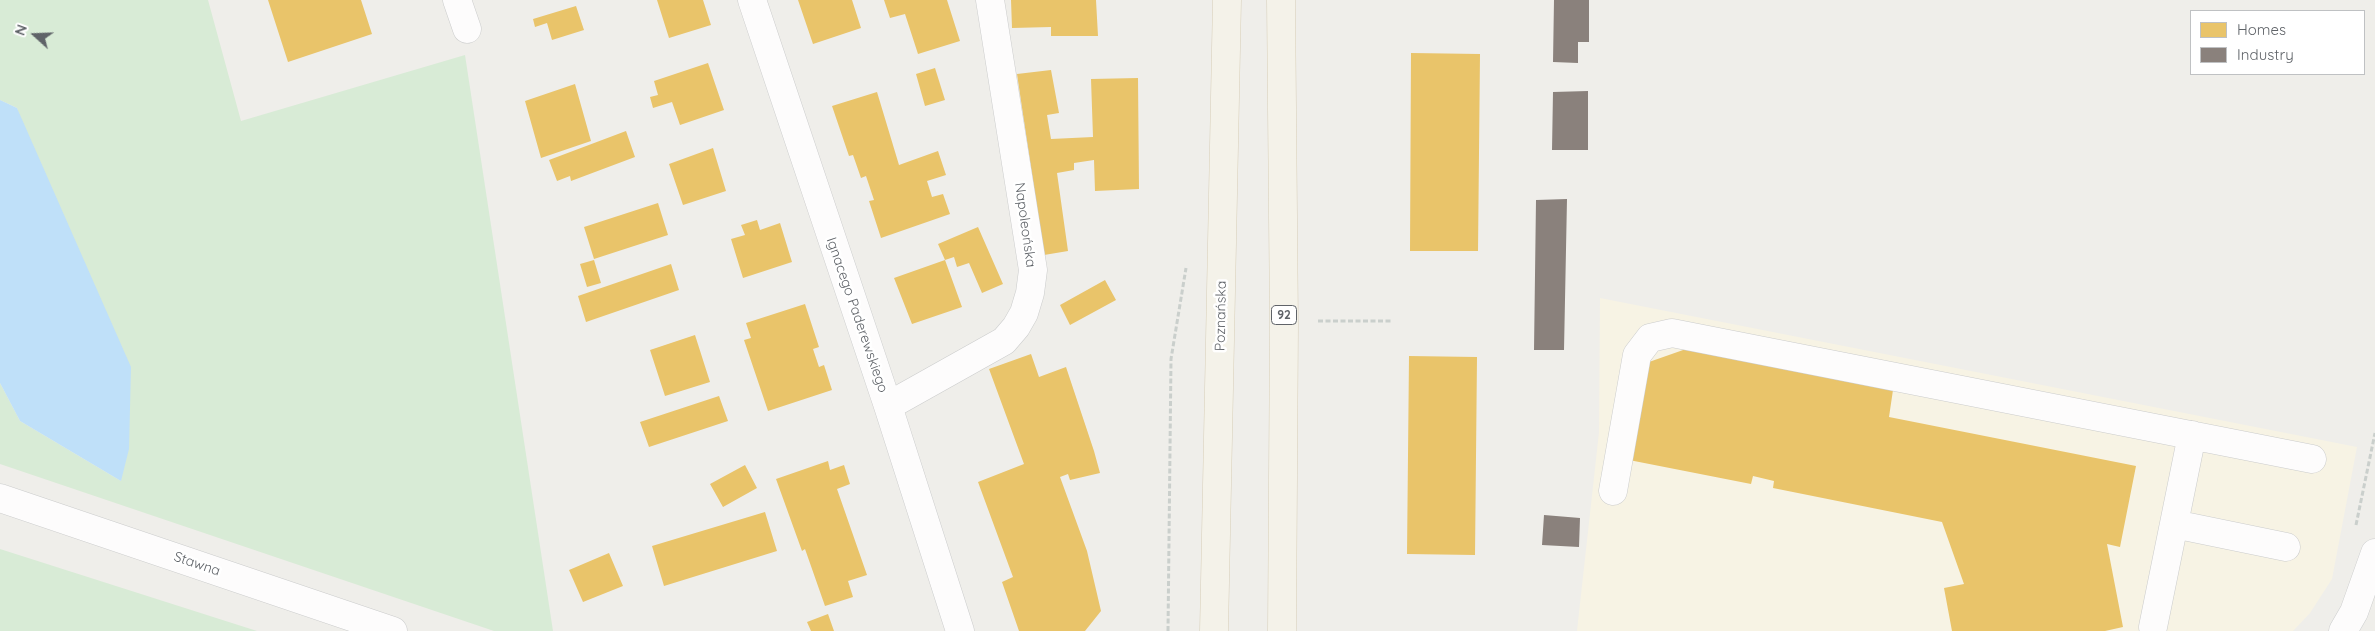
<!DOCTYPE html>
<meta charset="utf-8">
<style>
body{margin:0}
#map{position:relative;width:2375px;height:631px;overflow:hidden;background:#efeeea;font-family:Quicksand,sans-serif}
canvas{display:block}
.legend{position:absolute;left:2190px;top:10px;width:175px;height:65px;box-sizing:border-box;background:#fff;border:1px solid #bfc1c3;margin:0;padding:6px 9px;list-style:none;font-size:15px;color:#5f6368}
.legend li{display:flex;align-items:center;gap:10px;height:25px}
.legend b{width:25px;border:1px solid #bfc1c3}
.north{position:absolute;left:10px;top:10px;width:50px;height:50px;-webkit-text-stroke:4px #fff;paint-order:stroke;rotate:290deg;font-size:14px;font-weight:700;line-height:20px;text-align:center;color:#5f6368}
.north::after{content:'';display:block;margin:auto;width:18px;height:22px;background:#5f6368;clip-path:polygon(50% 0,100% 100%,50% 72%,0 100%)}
</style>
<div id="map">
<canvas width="2375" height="631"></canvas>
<ul class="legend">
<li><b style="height:14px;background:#e9c46a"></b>Homes</li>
<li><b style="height:14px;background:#8a817c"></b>Industry</li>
</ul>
<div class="north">N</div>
</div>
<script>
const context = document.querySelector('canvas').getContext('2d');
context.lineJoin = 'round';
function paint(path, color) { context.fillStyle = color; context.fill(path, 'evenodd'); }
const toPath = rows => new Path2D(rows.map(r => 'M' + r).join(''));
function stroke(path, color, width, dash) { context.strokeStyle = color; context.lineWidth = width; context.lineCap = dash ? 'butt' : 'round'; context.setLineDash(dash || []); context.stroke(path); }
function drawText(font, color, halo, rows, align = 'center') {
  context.font = font + ' Quicksand,sans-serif'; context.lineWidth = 5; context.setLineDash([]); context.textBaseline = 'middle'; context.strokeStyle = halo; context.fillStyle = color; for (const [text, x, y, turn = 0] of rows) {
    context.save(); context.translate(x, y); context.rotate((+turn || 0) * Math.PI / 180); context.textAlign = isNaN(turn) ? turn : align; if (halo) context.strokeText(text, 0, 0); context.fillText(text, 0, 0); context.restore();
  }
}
const commercial = toPath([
 [1600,298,2357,447,2332,579,2310,613,2293,631,1577,631,1599,432]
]);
const green = toPath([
 [0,0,208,0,241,121,465,55,553,631,494,631,0,464,0,383,20,421,121,481,17,108,0,100],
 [0,549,257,631,0,631]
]);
const water = toPath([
 [0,100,17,108,131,367,129,449,121,481,20,421,0,383]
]);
const homes = toPath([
 [268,0,361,0,372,34,288,62],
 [657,0,703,0,711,25,669,38],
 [798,0,852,0,861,28,813,44],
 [884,0,947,0,960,41,918,54,905,14,890,18],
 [1011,0,1096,0,1098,36,1051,36,1051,27,1012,28],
 [576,6,584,30,552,40,547,23,535,27,533,19],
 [1411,53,1480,54,1478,251,1410,251],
 [708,63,724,110,680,125,672,102,653,108,650,97,658,95,654,81],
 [935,68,945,100,925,106,916,74],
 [1051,70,1059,113,1047,115,1051,139,1093,137,1091,79,1138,78,1139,189,1095,191,1094,160,1074,163,1074,170,1057,173,1068,251,1044,255,1017,74],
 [575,84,591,141,541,158,525,101],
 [877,92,899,165,938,151,946,175,927,181,932,197,943,194,950,214,881,238,869,201,874,200,866,176,861,178,853,155,849,156,832,106],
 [626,131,635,157,571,181,570,176,557,181,549,160],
 [713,148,726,191,683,205,669,164],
 [658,203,668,235,594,259,584,227],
 [757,220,760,230,780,223,792,262,743,278,731,239,745,235,741,225],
 [978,227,1003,284,982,293,969,263,957,267,954,257,945,260,962,307,912,324,894,278,945,260,938,244],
 [594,260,601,283,587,287,580,264],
 [671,264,679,290,586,322,578,296],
 [1105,280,1116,300,1070,325,1060,305],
 [805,304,819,347,813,349,819,367,824,365,832,390,768,411,744,340,751,338,746,323],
 [695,335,710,382,665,396,650,350],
 [1686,349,1893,390,1889,417,2136,466,2120,547,2107,544,2123,627,2105,631,1952,631,1944,588,1964,584,1942,522,1773,488,1774,481,1753,476,1751,484,1629,460,1649,362],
 [1031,354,1039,377,1066,367,1094,451,1100,473,1070,480,1068,474,1060,477,1087,551,1101,611,1085,631,1019,631,1002,582,1013,577,978,482,1024,464,989,369],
 [1409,356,1477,357,1475,555,1407,554],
 [719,396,728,421,649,447,640,422],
 [828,461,830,470,844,465,850,484,837,489,867,575,848,581,853,597,825,606,805,549,802,551,776,479],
 [745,465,757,488,723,507,710,484],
 [765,512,777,551,664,586,652,546],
 [609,553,623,586,583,602,569,570],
 [828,614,834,631,811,631,807,622]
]);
const industry = toPath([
 [1554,0,1589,0,1589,42,1578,42,1578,63,1553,62],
 [1588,91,1588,150,1552,150,1553,92],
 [1567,199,1564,350,1534,350,1536,200],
 [1544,515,1580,518,1579,547,1542,545]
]);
const path = toPath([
 [1318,321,1393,321],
 [2356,525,2375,433],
 [1168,631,1171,359,1186,268]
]);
const minor = toPath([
 [457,0,467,29],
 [752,0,888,406,960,631],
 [888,406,1004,341,1016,327,1024,313,1030,293,1033,270,990,0],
 [1613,491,1637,355,1650,338,1672,333,2312,459],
 [0,498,393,631],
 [2174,524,2286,547],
 [2153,627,2192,435],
 [2343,631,2354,612,2375,553]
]);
const major = toPath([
 [1281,0,1284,324,1282,631],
 [1214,631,1227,0]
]);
const shields = [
 [1284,315,25]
];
const shieldNames = [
 ["92",1284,315]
];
const streetNames = [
 ["Napoleońska",1025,225,82],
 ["Ignacego Paderewskiego",857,315,71],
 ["Poznańska",1221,316,-89],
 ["Stawna",197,564,19]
];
paint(commercial, '#f7f3e4');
paint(green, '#d8ebd6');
paint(water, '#bfe0f9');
paint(homes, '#e9c46a');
paint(industry, '#8a817c');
stroke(minor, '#cbcccc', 29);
stroke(major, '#d7ceb8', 29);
stroke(path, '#cacfcc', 3, [5, 2.5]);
stroke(minor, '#fdfcfc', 28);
stroke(major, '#f4f2e9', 28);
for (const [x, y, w] of shields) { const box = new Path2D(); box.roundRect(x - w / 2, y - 9.5, w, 19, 4); context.fillStyle = '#fff'; context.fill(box); stroke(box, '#5f6368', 1); }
drawText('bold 12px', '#5f6368', null, shieldNames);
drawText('14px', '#5f6368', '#fff', streetNames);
</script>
